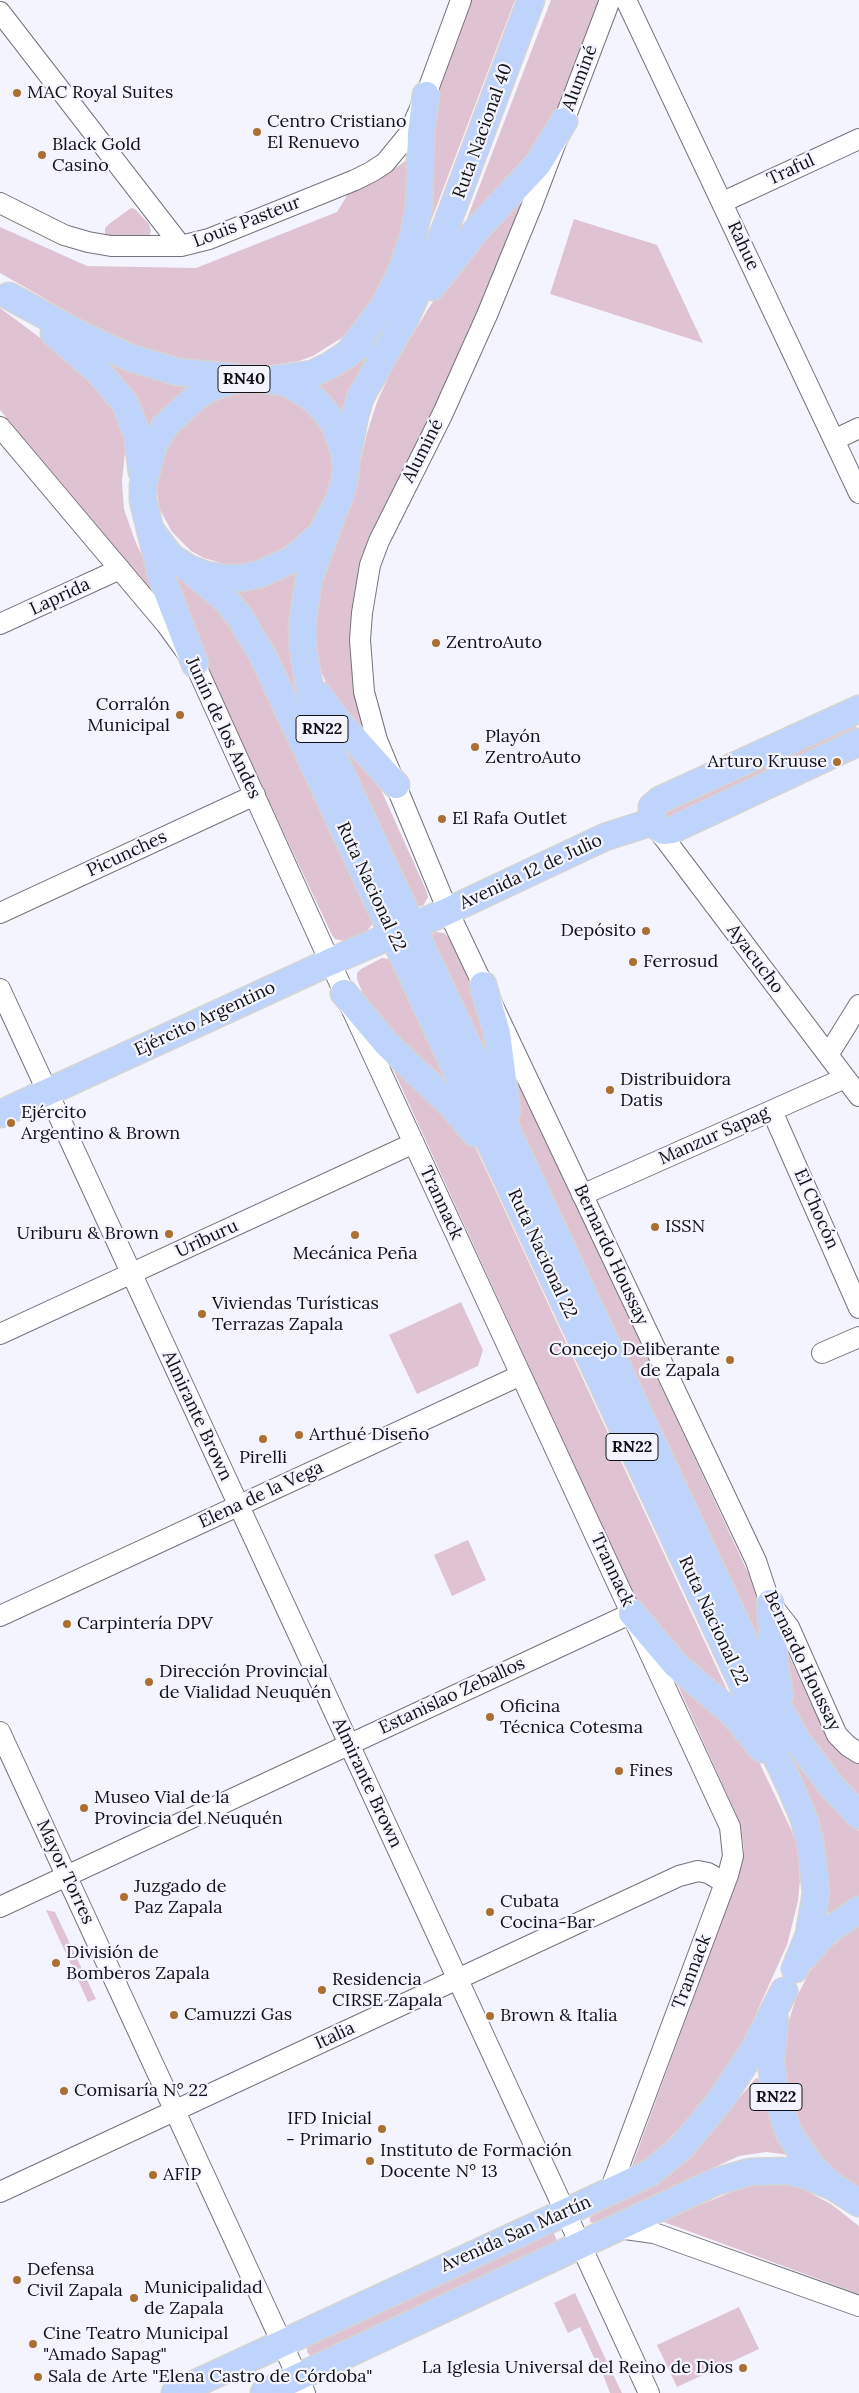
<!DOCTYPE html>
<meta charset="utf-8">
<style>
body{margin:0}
canvas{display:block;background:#f4f4ff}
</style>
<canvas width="859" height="2393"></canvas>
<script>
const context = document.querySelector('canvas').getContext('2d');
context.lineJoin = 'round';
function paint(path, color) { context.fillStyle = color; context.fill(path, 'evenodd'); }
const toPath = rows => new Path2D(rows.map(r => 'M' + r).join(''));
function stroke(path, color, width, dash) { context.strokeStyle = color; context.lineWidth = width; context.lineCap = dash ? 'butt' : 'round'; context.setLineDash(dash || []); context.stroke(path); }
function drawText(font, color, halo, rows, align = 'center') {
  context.font = font + ' Lora,serif'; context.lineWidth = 4.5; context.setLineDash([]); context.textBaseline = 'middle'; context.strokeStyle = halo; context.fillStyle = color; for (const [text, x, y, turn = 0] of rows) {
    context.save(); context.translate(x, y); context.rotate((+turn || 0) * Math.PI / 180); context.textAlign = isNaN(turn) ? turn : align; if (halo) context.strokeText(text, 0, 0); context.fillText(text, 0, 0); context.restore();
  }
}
const green = toPath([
 [471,0,515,0,426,234,432,104],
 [551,0,600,0,561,104,548,133,458,242],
 [408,159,408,218,381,288,351,328,340,339,313,356,299,361,266,366,183,363,119,341,0,273,0,227,87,266,196,268,337,212,348,194,379,180],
 [528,188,471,333,373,532,351,638,354,682,370,744,328,688,322,673,317,656,315,615,324,576,351,502,367,433,377,402,391,371,428,309,465,255],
 [131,208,135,209,149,224,151,231,149,237,105,235,105,228,109,224],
 [574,219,657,245,703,343,550,294],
 [0,308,66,357,93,380,121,419,126,442,122,482,124,509,134,538,164,605,0,410],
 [82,345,186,385,185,390,148,431],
 [376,346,357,375,343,412,318,385,362,358],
 [245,389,274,391,302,404,323,429,330,442,335,471,320,513,300,537,264,560,240,565,228,565,204,558,191,551,172,532,159,508,156,481,162,454,176,432,206,405],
 [295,571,298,574,290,642,294,683,300,708,236,593],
 [173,575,197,589,211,602,243,640,374,922,367,931,343,941,335,939,332,935,198,651],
 [855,725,858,730,667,820,664,811],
 [334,734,378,783,426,890,428,897,423,906,415,906],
 [435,932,444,933,449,938,481,1006,497,1088,430,936],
 [382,958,390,959,455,1096,413,1061,366,1002,357,979,357,973,361,969],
 [508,1057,751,1579,760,1610,771,1676,516,1120],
 [388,1058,473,1142,729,1694,696,1671,636,1600],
 [461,1302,483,1350,478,1366,417,1394,389,1335],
 [468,1540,486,1580,452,1596,434,1555],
 [778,1632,828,1739,859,1764,859,1797,829,1766,793,1711,787,1694],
 [670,1668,747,1741,759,1762,790,1827,797,1844,800,1880,798,1901,787,1945,745,2038,715,2087,698,2108,659,2150,629,2174,738,1876,744,1850,741,1826,736,1814],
 [755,1687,846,1817,859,1831,859,1898,831,1915,826,1911,828,1876,823,1844],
 [46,1910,55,1912,96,1999,88,2002],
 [859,1925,859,2189,831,2168,810,2144,795,2116,787,2087,784,2057,787,2027,796,1998,810,1971,828,1949],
 [756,2078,761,2079,789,2155,766,2152,739,2156,594,2223,590,2222,590,2217,645,2189,702,2142],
 [751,2184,785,2184,801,2188,831,2204,859,2226,859,2294,661,2221],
 [553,2231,558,2243,313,2358,307,2352,307,2343],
 [575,2293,607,2362,622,2393,610,2393,597,2359,595,2360,580,2327,568,2333,554,2303],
 [739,2307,759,2349,677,2387,657,2345]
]);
const minor = toPath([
 [610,0,532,205,487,315,443,413,379,541,370,565,362,613,360,640,364,692,377,740,448,911,756,1561,770,1603,789,1627,837,1735,848,1746,859,1753],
 [626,0,859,493],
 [0,12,181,246],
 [723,202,859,139],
 [0,203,64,235,88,242,111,246,181,246,209,239,355,180,371,172,385,163,408,135,426,95,461,0],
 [0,427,166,624,195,664,330,962,730,1827,733,1856,728,1875,609,2193],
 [834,440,859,428],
 [0,624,120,569],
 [652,822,859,1096],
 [0,913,255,795],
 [0,989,649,2393],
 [828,1055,859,1005],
 [772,1111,859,1308],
 [582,1195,845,1078],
 [0,1334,414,1143],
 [822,1353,859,1337],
 [0,1616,521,1375],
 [0,1732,305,2393],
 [0,1907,632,1613],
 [0,2192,679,1876,698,1871,708,1873,725,1883],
 [618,2228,654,2233,859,2306]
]);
const major = toPath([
 [432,287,479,227,538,164,564,121],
 [9,296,81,335,131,358,178,372,234,377],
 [54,333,99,372,125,403,137,434,142,472],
 [347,355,384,306,399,276,412,240,419,208,421,133,426,95],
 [276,379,312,374,329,366,361,345],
 [347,457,355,415,361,396,405,319,442,237,531,0],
 [331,519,309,579,302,625,303,649,311,695,328,745,762,1678,797,1740,833,1788,859,1815],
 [152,532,171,557,188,568,206,575,225,578,242,578,260,574,293,559,321,534,338,502,344,483,346,468,344,451,335,424,315,400,288,383,255,378,234,380,215,386,197,396,165,426,154,444,143,485,143,500,162,578,195,664],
 [188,568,225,599,239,616,263,656,791,1788,804,1819,811,1846,816,1893,809,1935,795,1969],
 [319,695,338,721,396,785],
 [859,709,660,800,652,807,652,822,663,831,672,830,859,742],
 [483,985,497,1033,507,1111],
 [344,993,387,1044,451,1105,475,1133],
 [0,1114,330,962,448,911,605,837,652,822],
 [770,1603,775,1668,780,1695],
 [632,1613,676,1665,733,1714,762,1749],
 [805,1956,826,1932,859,1910],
 [775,2020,771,2062,774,2085,788,2131,801,2152,816,2171,834,2187,859,2203],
 [175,2393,650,2173,681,2148,720,2101,753,2051,784,1991],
 [264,2393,715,2182,750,2172,788,2171,805,2175,834,2187]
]);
const markers = [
 [17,93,5,"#ab7030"],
 [257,132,5,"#ab7030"],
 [42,155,5,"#ab7030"],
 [436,643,5,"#ab7030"],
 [180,715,5,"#ab7030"],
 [475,747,5,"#ab7030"],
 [837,762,5,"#ab7030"],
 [442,819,5,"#ab7030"],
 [646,931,5,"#ab7030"],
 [633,962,5,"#ab7030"],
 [610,1090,5,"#ab7030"],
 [11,1123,5,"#ab7030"],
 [655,1227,5,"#ab7030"],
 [169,1234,5,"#ab7030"],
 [355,1235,5,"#ab7030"],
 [202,1314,5,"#ab7030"],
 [730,1360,5,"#ab7030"],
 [299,1435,5,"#ab7030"],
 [263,1439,5,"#ab7030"],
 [67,1624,5,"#ab7030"],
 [149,1682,5,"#ab7030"],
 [490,1717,5,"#ab7030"],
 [619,1771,5,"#ab7030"],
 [84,1808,5,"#ab7030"],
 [124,1897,5,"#ab7030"],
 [490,1912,5,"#ab7030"],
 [56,1963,5,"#ab7030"],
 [322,1990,5,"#ab7030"],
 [174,2015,5,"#ab7030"],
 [490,2016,5,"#ab7030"],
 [64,2091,5,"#ab7030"],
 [382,2129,5,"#ab7030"],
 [370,2161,5,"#ab7030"],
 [153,2175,5,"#ab7030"],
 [17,2280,5,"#ab7030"],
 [134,2298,5,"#ab7030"],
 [33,2344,5,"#ab7030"],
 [743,2368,5,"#ab7030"],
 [38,2377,5,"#ab7030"]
];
const shields = [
 [244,379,52],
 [322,729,52],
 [632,1447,52],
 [776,2097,52]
];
const shieldNames = [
 ["RN40",244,379],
 ["RN22",322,729],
 ["RN22",632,1447],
 ["RN22",776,2097]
];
const streetNames = [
 ["Aluminé",580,78,-69],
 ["Ruta Nacional 40",483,131,-70],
 ["Traful",791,170,-25],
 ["Louis Pasteur",247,222,-21],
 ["Rahue",743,246,65],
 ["Aluminé",423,451,-63],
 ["Laprida",60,597,-25],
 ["Junín de los Andes",223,728,65],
 ["Picunches",127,854,-25],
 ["Avenida 12 de Julio",531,872,-25],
 ["Ruta Nacional 22",371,887,65],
 ["Ayacucho",755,959,53],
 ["Ejército Argentino",205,1019,-25],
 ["Manzur Sapag",714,1136,-24],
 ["Trannack",441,1203,65],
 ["El Chocón",816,1209,66],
 ["Uriburu",207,1239,-25],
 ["Ruta Nacional 22",542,1254,65],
 ["Bernardo Houssay",611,1255,65],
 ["Almirante Brown",197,1416,65],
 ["Elena de la Vega",261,1495,-25],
 ["Trannack",612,1570,65],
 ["Ruta Nacional 22",713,1621,65],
 ["Bernardo Houssay",802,1661,64],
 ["Estanislao Zeballos",452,1696,-25],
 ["Almirante Brown",367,1783,65],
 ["Mayor Torres",65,1872,65],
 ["Trannack",692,1972,-69],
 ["Italia",335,2036,-25],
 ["Avenida San Martín",516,2234,-24]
];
const poiNames = [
 ["MAC Royal Suites",27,93],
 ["Centro Cristiano",267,122],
 ["El Renuevo",267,143],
 ["Black Gold",52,145],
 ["Casino",52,166],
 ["ZentroAuto",446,643],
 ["Corralón",170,705,"right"],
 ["Municipal",170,726,"right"],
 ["Playón",485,737],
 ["ZentroAuto",485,758],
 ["Arturo Kruuse",827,762,"right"],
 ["El Rafa Outlet",452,819],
 ["Depósito",636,931,"right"],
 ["Ferrosud",643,962],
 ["Distribuidora",620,1080],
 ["Datis",620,1101],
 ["Ejército",21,1113],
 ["Argentino & Brown",21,1134],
 ["ISSN",665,1227],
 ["Uriburu & Brown",159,1234,"right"],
 ["Mecánica Peña",355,1254,"center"],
 ["Viviendas Turísticas",212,1304],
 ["Terrazas Zapala",212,1325],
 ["Concejo Deliberante",720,1350,"right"],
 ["de Zapala",720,1371,"right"],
 ["Arthué Diseño",309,1435],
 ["Pirelli",263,1458,"center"],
 ["Carpintería DPV",77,1624],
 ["Dirección Provincial",159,1672],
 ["de Vialidad Neuquén",159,1693],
 ["Oficina",500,1707],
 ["Técnica Cotesma",500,1728],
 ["Fines",629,1771],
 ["Museo Vial de la",94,1798],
 ["Provincia del Neuquén",94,1819],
 ["Juzgado de",134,1887],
 ["Paz Zapala",134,1908],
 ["Cubata",500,1902],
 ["Cocina-Bar",500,1923],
 ["División de",66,1953],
 ["Bomberos Zapala",66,1974],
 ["Residencia",332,1980],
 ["CIRSE Zapala",332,2001],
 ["Camuzzi Gas",184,2015],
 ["Brown & Italia",500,2016],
 ["Comisaría N° 22",74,2091],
 ["IFD Inicial",372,2119,"right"],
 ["- Primario",372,2140,"right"],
 ["Instituto de Formación",380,2151],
 ["Docente N° 13",380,2172],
 ["AFIP",163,2175],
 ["Defensa",27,2270],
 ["Civil Zapala",27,2291],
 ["Municipalidad",144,2288],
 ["de Zapala",144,2309],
 ["Cine Teatro Municipal",43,2334],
 ["\"Amado Sapag\"",43,2355],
 ["La Iglesia Universal del Reino de Dios",733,2368,"right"],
 ["Sala de Arte \"Elena Castro de Córdoba\"",48,2377]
];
paint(green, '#e0c3d3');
stroke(minor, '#74737d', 22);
stroke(major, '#d4d4d5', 29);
stroke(minor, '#fff', 20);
stroke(major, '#bfd4fc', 26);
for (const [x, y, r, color] of markers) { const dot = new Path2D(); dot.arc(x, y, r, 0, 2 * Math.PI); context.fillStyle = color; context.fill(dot); stroke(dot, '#f4f4ff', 2); }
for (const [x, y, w] of shields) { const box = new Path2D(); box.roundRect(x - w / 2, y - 13.5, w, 27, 4); context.fillStyle = '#f4f4ff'; context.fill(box); stroke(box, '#111014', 1); }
drawText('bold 16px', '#111014', null, shieldNames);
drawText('18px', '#111014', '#f4f4ff', streetNames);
drawText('18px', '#111014', '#f4f4ff', poiNames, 'left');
</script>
